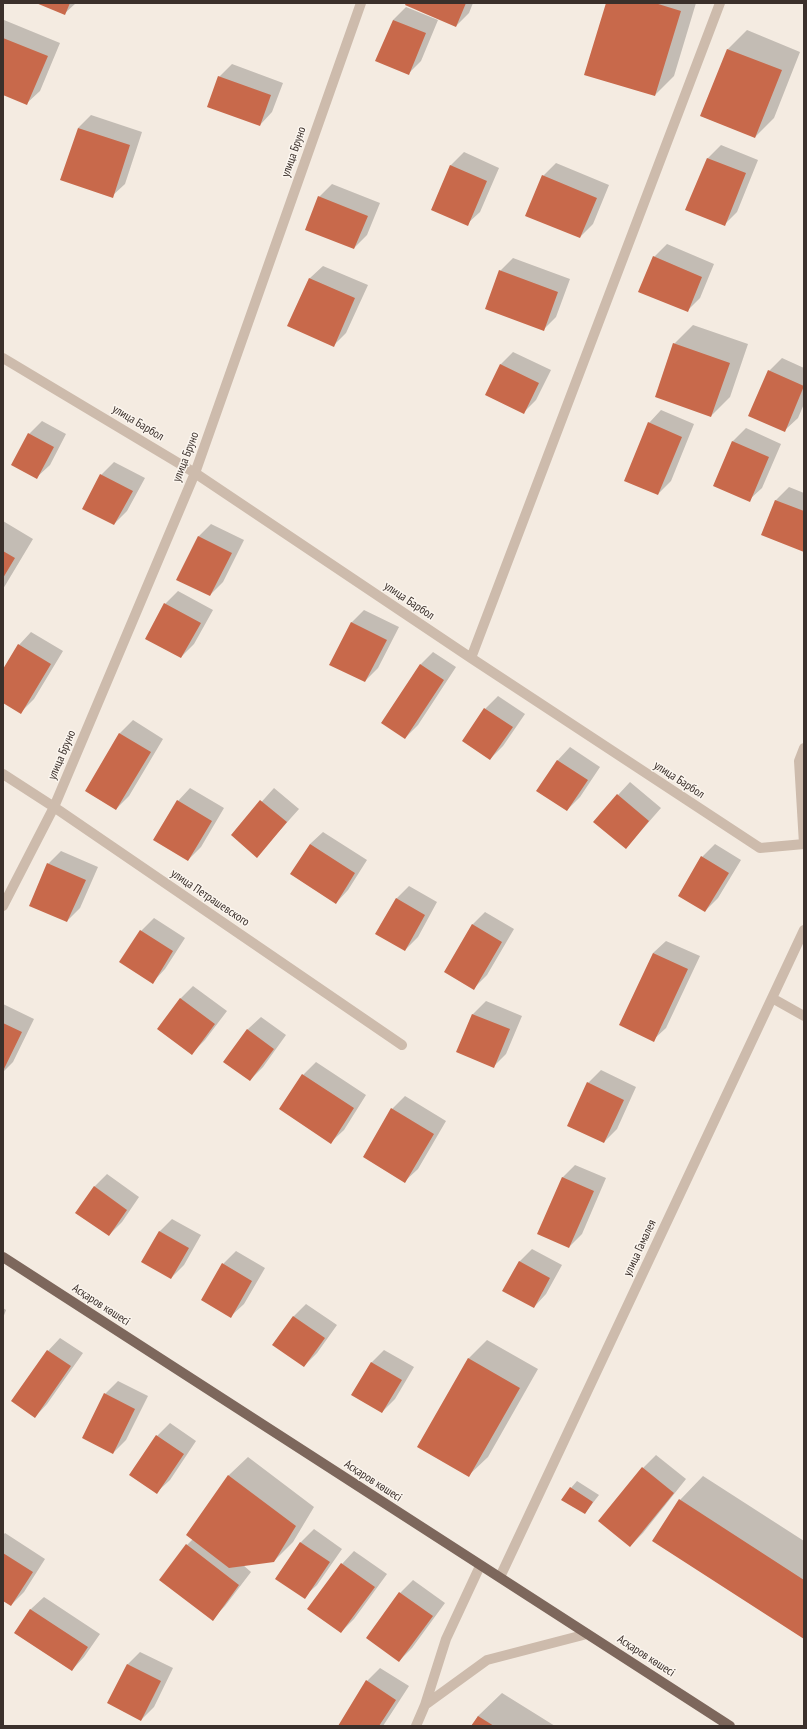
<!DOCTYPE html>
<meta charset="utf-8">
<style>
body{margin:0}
#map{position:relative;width:807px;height:1729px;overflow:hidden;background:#f4ebe1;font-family:"PT Sans Narrow",sans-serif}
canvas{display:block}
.frame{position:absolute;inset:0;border:4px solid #3b302b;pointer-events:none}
</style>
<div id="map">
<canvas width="807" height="1729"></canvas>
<div class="frame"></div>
</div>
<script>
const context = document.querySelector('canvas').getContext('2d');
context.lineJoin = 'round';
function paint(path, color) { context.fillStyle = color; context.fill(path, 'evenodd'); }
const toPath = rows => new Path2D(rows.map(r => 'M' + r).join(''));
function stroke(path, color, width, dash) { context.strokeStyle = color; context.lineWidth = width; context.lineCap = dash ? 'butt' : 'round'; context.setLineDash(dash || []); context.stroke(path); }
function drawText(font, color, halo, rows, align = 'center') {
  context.font = font + ' "PT Sans Narrow",sans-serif'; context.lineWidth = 3; context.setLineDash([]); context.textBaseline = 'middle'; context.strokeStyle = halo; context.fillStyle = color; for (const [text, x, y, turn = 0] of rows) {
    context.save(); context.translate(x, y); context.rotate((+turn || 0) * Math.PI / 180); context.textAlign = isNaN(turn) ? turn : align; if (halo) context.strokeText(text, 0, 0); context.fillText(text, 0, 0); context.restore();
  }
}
const shadow = toPath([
 [38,3,76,3,64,14],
 [407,3,473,3,469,13,456,26],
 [607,3,696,3,674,76,655,95],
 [406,7,438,20,421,61,408,74,393,20],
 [4,20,60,43,40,91,27,103,3,93,3,22],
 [747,30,800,52,774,118,755,137,701,116,728,49],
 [232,64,283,83,272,112,260,125,219,77],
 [91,115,142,132,125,184,112,196,78,128],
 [721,145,758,160,737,212,724,225,687,210,708,158],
 [464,152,499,168,480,212,467,224,432,209,451,165],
 [556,163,609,185,593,224,580,237,543,176],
 [332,184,380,203,367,235,354,248,319,197],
 [667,244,714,264,700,298,687,311,654,257],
 [513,258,570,279,556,317,543,330,500,271],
 [323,266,368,285,346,333,334,345,289,326,310,278],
 [693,325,748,344,730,397,711,416,674,344],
 [513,352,551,370,536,400,524,412,500,365],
 [782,358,804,368,804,404,798,418,785,430,769,371],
 [661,410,694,424,671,481,658,494,649,423],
 [42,421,66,434,50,465,37,477,29,434],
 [746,428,781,444,762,488,749,500,714,485,733,441],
 [114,462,145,478,127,511,114,524,101,475],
 [789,487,804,493,804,551,762,534,776,500],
 [3,521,33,539,3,589],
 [211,524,244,540,223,582,210,595,198,537],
 [178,591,213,610,194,644,181,657,165,604],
 [364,610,399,627,378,668,365,681,351,623],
 [31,632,63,651,34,699,21,712,3,702,3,671,19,645],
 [433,652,456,667,418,725,405,738,420,665],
 [498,696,525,714,503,746,490,759,485,709],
 [133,720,163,739,129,796,116,809,86,791,120,733],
 [570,747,600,767,580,797,567,810,538,791,558,760],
 [630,782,661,808,626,848,618,795],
 [190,788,224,808,201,847,188,860,178,801],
 [274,788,299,809,257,856,232,835],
 [323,832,367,860,348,890,336,903,310,844],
 [715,844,741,860,718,898,705,911,702,857],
 [61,851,98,867,80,908,67,921,48,864],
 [409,886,437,902,418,937,405,950,396,899],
 [485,912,514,929,487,975,474,988,472,925],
 [154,918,185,938,165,969,153,982,141,931],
 [666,941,700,956,666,1028,653,1040,653,953],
 [193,986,227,1011,205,1040,192,1053,180,999],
 [486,1001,522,1016,506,1054,493,1067,458,1052,473,1014],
 [3,1004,34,1019,13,1062,3,1072],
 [261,1017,286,1035,263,1067,250,1080,225,1061,248,1029],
 [316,1062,366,1095,344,1130,331,1142,303,1075],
 [601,1070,636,1087,617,1129,604,1142,588,1083],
 [405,1096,446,1121,418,1169,405,1181,392,1109],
 [575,1165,606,1178,582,1234,569,1247,562,1178],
 [107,1174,139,1197,122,1222,109,1235,94,1187],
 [172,1219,201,1235,184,1265,171,1278,159,1232],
 [532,1249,562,1265,546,1294,534,1307,519,1262],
 [236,1251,265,1268,244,1304,231,1316,223,1264],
 [306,1304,337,1325,317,1353,304,1366,274,1345,294,1316],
 [3,1308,6,1310,3,1318],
 [60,1338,83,1353,47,1404,35,1417,48,1351],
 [487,1340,538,1369,488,1457,469,1475,468,1359],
 [384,1350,414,1367,395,1399,382,1412,353,1395,372,1362],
 [118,1381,148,1396,126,1440,113,1453,105,1394],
 [170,1423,196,1441,170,1480,157,1492,131,1475,157,1436],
 [656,1455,686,1479,643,1533,630,1546,600,1521,643,1468],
 [248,1457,314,1507,293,1542,274,1561,243,1565,251,1572,225,1606,212,1619,187,1545,193,1539,187,1535,229,1475],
 [703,1476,804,1541,804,1638,680,1500],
 [577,1481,599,1495,585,1513,571,1488],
 [314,1529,342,1549,317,1585,304,1597,276,1578,301,1542],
 [5,1533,45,1559,24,1592,11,1605,3,1600,3,1535],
 [354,1551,387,1574,354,1619,341,1632,342,1564],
 [413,1580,445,1603,412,1648,399,1661,367,1638,400,1593],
 [44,1597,100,1634,84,1657,72,1670,16,1633,31,1609],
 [140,1652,173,1668,154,1707,141,1720,127,1665],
 [380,1668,409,1686,383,1726,340,1726,367,1681],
 [502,1693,555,1726,472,1726,478,1716]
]);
const building = toPath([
 [36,3,70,3,65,15],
 [406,3,466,3,456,27,405,5],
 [606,3,655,3,681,11,655,96,584,75],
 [393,20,426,33,409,75,375,61],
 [3,38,48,56,27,105,3,95],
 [727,49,782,70,755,138,700,116],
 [218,76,271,95,260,126,207,107],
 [78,128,130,145,113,198,60,180],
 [707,158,746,173,725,226,685,210],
 [450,165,487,181,468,226,431,210],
 [542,175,597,198,580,238,525,216],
 [318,196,368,216,354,249,305,230],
 [653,256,702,277,688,312,638,292],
 [499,270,558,292,544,331,485,309],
 [309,278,355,298,334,347,287,326],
 [673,343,730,363,711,417,655,397],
 [500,364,539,383,524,414,485,395],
 [768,370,804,386,785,432,748,416],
 [648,422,682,437,658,495,624,481],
 [28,433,54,447,37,479,11,465],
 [732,441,769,457,750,502,713,486],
 [100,474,133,491,114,525,82,509],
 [775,500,804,511,804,552,761,535],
 [198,536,232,553,210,596,176,580],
 [3,551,15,558,3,578],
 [164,603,201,623,181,658,145,639],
 [351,622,387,640,365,682,329,665],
 [18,644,51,664,21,714,3,703,3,669],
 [420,664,444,680,405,739,381,723],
 [484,708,513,727,490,760,462,741],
 [119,733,151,752,116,810,85,791],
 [557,760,588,780,567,811,536,791],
 [617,794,649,821,626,849,593,822],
 [177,800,212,821,188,861,153,840],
 [260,800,287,822,257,858,231,835],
 [310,844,355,873,336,904,290,874],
 [701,856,729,873,705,912,678,896],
 [47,863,86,880,67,922,29,906],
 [396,898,425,915,405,951,375,934],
 [472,924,502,942,474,990,444,972],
 [140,930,173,951,153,984,119,962],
 [653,953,688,969,654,1042,619,1025],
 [180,998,215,1024,192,1055,157,1029],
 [472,1014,510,1029,494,1068,456,1052],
 [3,1023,22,1032,3,1071],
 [247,1029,274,1049,250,1081,223,1062],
 [302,1074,354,1108,331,1144,279,1109],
 [587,1082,624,1100,604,1143,567,1126],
 [391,1108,434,1134,405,1183,363,1157],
 [562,1177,594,1191,569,1248,537,1234],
 [94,1186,127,1210,109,1236,75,1213],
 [159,1231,189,1248,171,1279,141,1262],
 [519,1261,550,1278,534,1308,502,1291],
 [222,1263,252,1281,231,1318,201,1300],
 [293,1316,325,1338,304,1367,272,1345],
 [47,1350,71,1366,35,1418,11,1401],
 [468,1358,520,1388,469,1477,417,1447],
 [371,1362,402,1380,382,1413,351,1395],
 [104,1393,135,1409,113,1454,82,1438],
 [156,1435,184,1454,157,1494,129,1475],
 [642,1467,674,1493,630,1547,598,1521],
 [228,1475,296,1526,274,1562,229,1568,186,1535],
 [570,1487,593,1502,585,1514,561,1500],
 [679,1499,804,1580,804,1639,652,1541],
 [300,1542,330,1562,305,1599,275,1579],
 [186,1544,239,1585,213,1621,159,1580],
 [3,1553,33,1572,11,1606,3,1601],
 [341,1563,375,1587,341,1633,307,1609],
 [399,1592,433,1616,399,1662,366,1638],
 [30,1609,88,1647,72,1671,14,1633],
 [127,1664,161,1681,141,1721,107,1703],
 [366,1680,396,1700,379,1726,338,1726],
 [478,1716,494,1726,471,1726]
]);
const minor = toPath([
 [3,358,195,473,471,658,760,848,804,844],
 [471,658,720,3],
 [3,774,54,807,402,1045],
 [804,844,799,761,804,748],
 [3,906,54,807,195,473,361,3],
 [772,998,804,1016],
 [500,1577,804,930],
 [425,1705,487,1660,587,1634],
 [416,1726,425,1705,446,1639,480,1566]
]);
const major = toPath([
 [3,1257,730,1726]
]);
const streetNames = [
 ["улица Бруно",294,152,-71],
 ["улица Барбол",138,423,31],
 ["улица Бруно",186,457,-69],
 ["улица Барбол",409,601,34],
 ["улица Бруно",62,755,-67],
 ["улица Барбол",679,780,33],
 ["улица Петрашевского",210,898,34],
 ["улица Гамалея",640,1248,-65],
 ["Асқаров көшесі",101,1305,33],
 ["Асқаров көшесі",373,1481,33],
 ["Асқаров көшесі",646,1656,33]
];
paint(shadow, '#0003');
paint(building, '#c8694b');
stroke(minor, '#cdbbac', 10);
stroke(major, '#7d675c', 10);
drawText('12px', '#3b302b', '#fbf5ee', streetNames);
</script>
